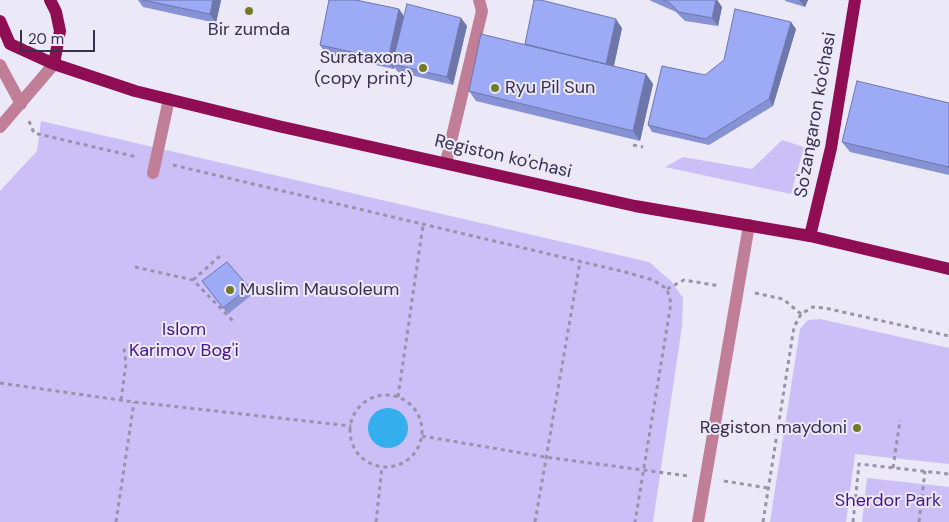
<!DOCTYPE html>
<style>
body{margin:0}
#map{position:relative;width:949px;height:522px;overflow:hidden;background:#ebe8f8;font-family:"DM Sans",sans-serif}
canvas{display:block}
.scale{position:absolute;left:20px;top:30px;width:75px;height:22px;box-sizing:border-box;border:2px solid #38304f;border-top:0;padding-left:6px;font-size:15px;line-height:18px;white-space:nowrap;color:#38304f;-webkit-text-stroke:4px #ebe8f8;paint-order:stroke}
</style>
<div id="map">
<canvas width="949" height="522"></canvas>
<div class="scale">20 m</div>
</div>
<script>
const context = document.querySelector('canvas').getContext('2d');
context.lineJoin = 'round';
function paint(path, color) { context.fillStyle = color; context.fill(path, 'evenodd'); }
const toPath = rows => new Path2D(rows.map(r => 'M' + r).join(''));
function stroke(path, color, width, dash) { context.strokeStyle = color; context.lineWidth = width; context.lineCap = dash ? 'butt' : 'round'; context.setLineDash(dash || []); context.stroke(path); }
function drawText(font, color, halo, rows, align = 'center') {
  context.font = font + ' "DM Sans",sans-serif'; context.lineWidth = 4; context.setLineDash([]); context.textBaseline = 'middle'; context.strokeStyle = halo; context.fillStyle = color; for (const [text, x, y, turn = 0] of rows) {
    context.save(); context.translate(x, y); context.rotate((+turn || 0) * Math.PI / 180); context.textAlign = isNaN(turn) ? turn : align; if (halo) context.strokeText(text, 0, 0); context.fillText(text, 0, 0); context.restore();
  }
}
const green = toPath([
 [41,121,649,262,671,281,683,298,682,326,653,522,0,522,0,191,37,151],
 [782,140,804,147,791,194,665,167,683,157,752,169],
 [820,319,949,348,949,464,855,454,846,522,770,522,800,329,808,320],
 [867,478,949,487,949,522,862,522]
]);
const water = toPath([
 '368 428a20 20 0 1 1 40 0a20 20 0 1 1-40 0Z'
]);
const path = toPath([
 [29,121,34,133,137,157],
 [633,145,643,147],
 [173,165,625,272,653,280,667,289,671,303,635,522],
 [135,267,193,280,235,323],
 [193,280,220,256],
 [667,289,684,280,720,286],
 [755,293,783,299,801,314],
 [0,383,134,402,351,426],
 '350 431a36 36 0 1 1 72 0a36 36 0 1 1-72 0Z',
 [398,397,423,225],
 [121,400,126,364,124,348],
 [422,436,545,457,688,476],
 [893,468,900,420],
 [724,481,768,488],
 [116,522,134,402],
 [376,522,382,467],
 [535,522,580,262],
 [763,522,794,327,801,314,813,307,825,308,949,336],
 [853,522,859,464,949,474],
 [919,522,925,471]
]);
const minor = toPath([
 [0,65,21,104],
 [0,127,54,64],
 [446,162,482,11,479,0],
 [153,173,169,99],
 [698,522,749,225]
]);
const major = toPath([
 [50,0,56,12,60,31,54,64],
 [0,21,10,44,54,64,135,91,278,126,635,206,810,236,949,269],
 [810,236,831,148,855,0]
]);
const wall = toPath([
 [138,0,221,0,216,23,143,7],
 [649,0,717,0,722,7,718,26,685,21,676,12],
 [785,0,808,0,805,7,785,1],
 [399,9,404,16,461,18,467,26,453,85,398,72,394,67,394,69,326,54,320,45],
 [622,28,614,66,646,74,653,84,640,141,476,101,469,91,525,44],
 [796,29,773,106,709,145,652,132,648,125,705,75],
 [949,103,949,175,850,152,842,142],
 [202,281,249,287,254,293,228,314]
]);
const shadedWall = toPath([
 [213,0,221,0,216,23,210,14],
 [716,0,717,0,722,7,718,26,712,18],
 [799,0,808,0,805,7],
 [399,9,405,18,392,64,394,67,394,69,388,60],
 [461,18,467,26,453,85,447,77],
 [616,19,622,28,612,74,606,66],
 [791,22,796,29,773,106,769,99],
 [646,74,653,84,640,141,633,131]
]);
const building = toPath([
 [143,0,213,0,210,14,143,0],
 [329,0,356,0,399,9,388,60,320,45,329,0],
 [534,0,541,0,616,19,606,64,525,44,534,0],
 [663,0,716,0,712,18,679,12,670,3,663,0],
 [407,4,461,18,447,77,392,64,407,4],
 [735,9,791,22,769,99,705,139,648,125,662,66,705,75,724,60,735,9],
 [481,34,646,74,633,131,469,91,481,34],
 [857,81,949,103,949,167,842,142,857,81],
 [227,262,249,287,223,308,202,281,227,262]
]);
const markers = [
 [249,11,5,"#717b27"],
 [423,68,5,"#717b27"],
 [495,88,5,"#717b27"],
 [230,290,5,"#717b27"],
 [857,428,5,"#717b27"]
];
const poiNames = [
 ["Bir zumda",249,30,"center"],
 ["Surataxona",413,58],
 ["(copy print)",413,79],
 ["Ryu Pil Sun",505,88,"left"],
 ["Muslim Mausoleum",240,290,"left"],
 ["Registon maydoni",847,428]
];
const streetNames = [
 ["So'zangaron ko'chasi",816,115,-80],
 ["Registon ko'chasi",503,157,13]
];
const parkNames = [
 ["Islom",184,330],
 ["Karimov Bog'i",184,351],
 ["Sherdor Park",888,501]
];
paint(green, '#ccbef7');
paint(water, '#34aeec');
stroke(path, '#9893aa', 3, [4, 4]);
stroke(minor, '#c17e97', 12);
stroke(major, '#8f0d53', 12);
paint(wall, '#8792d4');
paint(shadedWall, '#6e77ac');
paint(building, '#9daaf6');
stroke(building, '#6e77ac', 1);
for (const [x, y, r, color] of markers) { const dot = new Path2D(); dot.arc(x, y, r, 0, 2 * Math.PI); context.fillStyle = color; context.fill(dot); stroke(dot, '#ebe8f8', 2); }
drawText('18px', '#38304f', '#ebe8f8', poiNames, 'right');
drawText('18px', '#38304f', '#ebe8f8', streetNames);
drawText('18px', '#461785', '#ebe8f8', parkNames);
</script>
